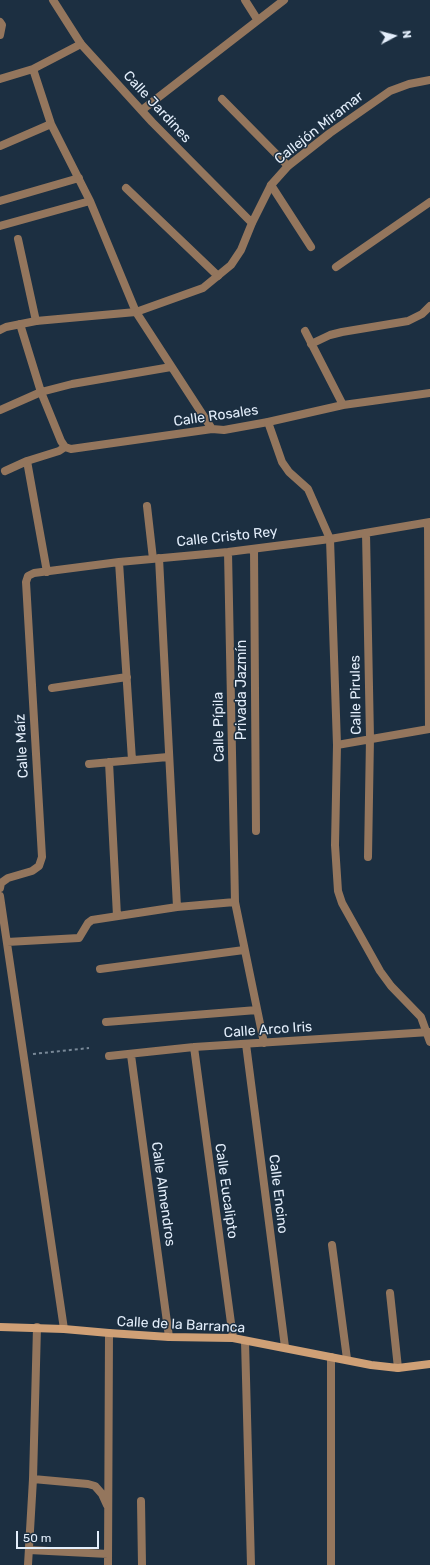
<!DOCTYPE html>
<meta charset="utf-8">
<style>
body{margin:0}
#map{position:relative;width:430px;height:1565px;overflow:hidden;background:#1c2f41;font-family:Rubik,sans-serif}
canvas{display:block}
.north{position:absolute;left:374px;top:16px;width:40px;height:40px;-webkit-text-stroke:3px #1c2f41;paint-order:stroke;rotate:83deg;font-size:11px;font-weight:700;line-height:16px;text-align:center;color:#e3eefb}
.north::after{content:'';display:block;margin:auto;width:14px;height:18px;background:#e3eefb;clip-path:polygon(50% 0,100% 100%,50% 72%,0 100%)}
.scale{position:absolute;left:16px;top:1531px;width:83px;height:18px;box-sizing:border-box;border:2px solid #e3eefb;border-top:0;padding-left:5px;font-size:12px;line-height:14px;white-space:nowrap;color:#e3eefb;-webkit-text-stroke:3px #1c2f41;paint-order:stroke}
</style>
<div id="map">
<canvas width="430" height="1565"></canvas>
<div class="north">N</div>
<div class="scale">50 m</div>
</div>
<script>
const context = document.querySelector('canvas').getContext('2d');
context.lineJoin = 'round';
const toPath = rows => new Path2D(rows.map(r => 'M' + r).join(''));
function stroke(path, color, width, dash) { context.strokeStyle = color; context.lineWidth = width; context.lineCap = dash ? 'butt' : 'round'; context.setLineDash(dash || []); context.stroke(path); }
function drawText(font, color, halo, rows, align = 'center') {
  context.font = font + ' Rubik,sans-serif'; context.lineWidth = 3; context.setLineDash([]); context.textBaseline = 'middle'; context.strokeStyle = halo; context.fillStyle = color; for (const [text, x, y, turn = 0] of rows) {
    context.save(); context.translate(x, y); context.rotate((+turn || 0) * Math.PI / 180); context.textAlign = isNaN(turn) ? turn : align; if (halo) context.strokeText(text, 0, 0); context.fillText(text, 0, 0); context.restore();
  }
}
const path = toPath([
 [33,1054,89,1048]
]);
const minor = toPath([
 [245,0,257,19],
 [0,22,2,25,0,35],
 [33,69,51,124,90,201,136,312,212,429],
 [0,79,33,69,81,44],
 [222,99,288,166],
 [142,110,284,0],
 [0,146,51,124],
 [271,185,311,247],
 [126,188,218,276],
 [0,201,79,178],
 [0,226,90,201],
 [18,239,36,321],
 [336,267,430,202],
 [20,324,41,392,61,441,65,447,71,449,212,429,224,430,268,422,343,405,430,393],
 [305,331,343,405],
 [311,344,330,335,342,332,408,321,422,314,430,306],
 [0,410,41,392,72,384,171,367],
 [27,461,47,572],
 [5,471,27,461,59,451,65,447],
 [147,506,153,559],
 [366,533,370,738,368,857],
 [254,549,256,831],
 [228,552,235,902,264,1043],
 [159,558,177,907],
 [119,562,132,760],
 [52,688,127,677],
 [337,745,429,729,428,523],
 [109,762,117,916],
 [89,764,168,757],
 [0,888,1,883,8,878,32,871,39,866,42,857,26,582,28,576,34,573,119,562,228,552,330,539,430,522],
 [0,896,64,1329],
 [7,942,79,938,88,923,92,920,177,907,235,902],
 [100,969,244,950],
 [106,1022,257,1010],
 [246,1044,285,1347],
 [194,1047,233,1338],
 [131,1055,169,1337],
 [109,1056,194,1047,430,1032],
 [332,1245,347,1359],
 [390,1293,398,1368],
 [245,1341,251,1565],
 [331,1357,331,1565],
 [33,1479,88,1484,95,1486,102,1494,107,1505],
 [141,1501,142,1565],
 [29,1550,108,1554],
 [28,1565,33,1479,37,1327],
 [108,1565,109,1333]
]);
const tertiary = toPath([
 [53,0,81,44,152,122,252,223],
 [0,330,6,327,36,321,136,312,203,288,231,265,241,250,252,223,271,185,288,166,330,133,390,91,409,84,430,80],
 [268,422,282,462,289,472,308,489,330,539,337,745,335,845,338,891,342,903,380,971,391,986,421,1017,430,1042]
]);
const secondary = toPath([
 [0,1327,64,1329,109,1333,169,1337,233,1338,371,1365,398,1368,430,1364]
]);
const streetNames = [
 ["Calle Jardines",157,107,47],
 ["Callejón Miramar",319,128,-38],
 ["Calle Rosales",216,416,-8],
 ["Calle Cristo Rey",227,537,-6],
 ["Privada Jazmín",242,690,-90],
 ["Calle Pirules",356,695,-91],
 ["Calle Pípila",219,727,-91],
 ["Calle Maíz",22,746,-93],
 ["Calle Arco Iris",268,1030,-4],
 ["Calle Eucalipto",226,1191,82],
 ["Calle Almendros",163,1194,82],
 ["Calle Encino",278,1194,83],
 ["Calle de la Barranca",181,1325,3]
];
stroke(path, '#788897', 2, [3, 3]);
stroke(minor, '#94765d', 8);
stroke(tertiary, '#94765d', 8);
stroke(secondary, '#cfa076', 8);
drawText('14px', '#e3eefb', '#1c2f41', streetNames);
</script>
